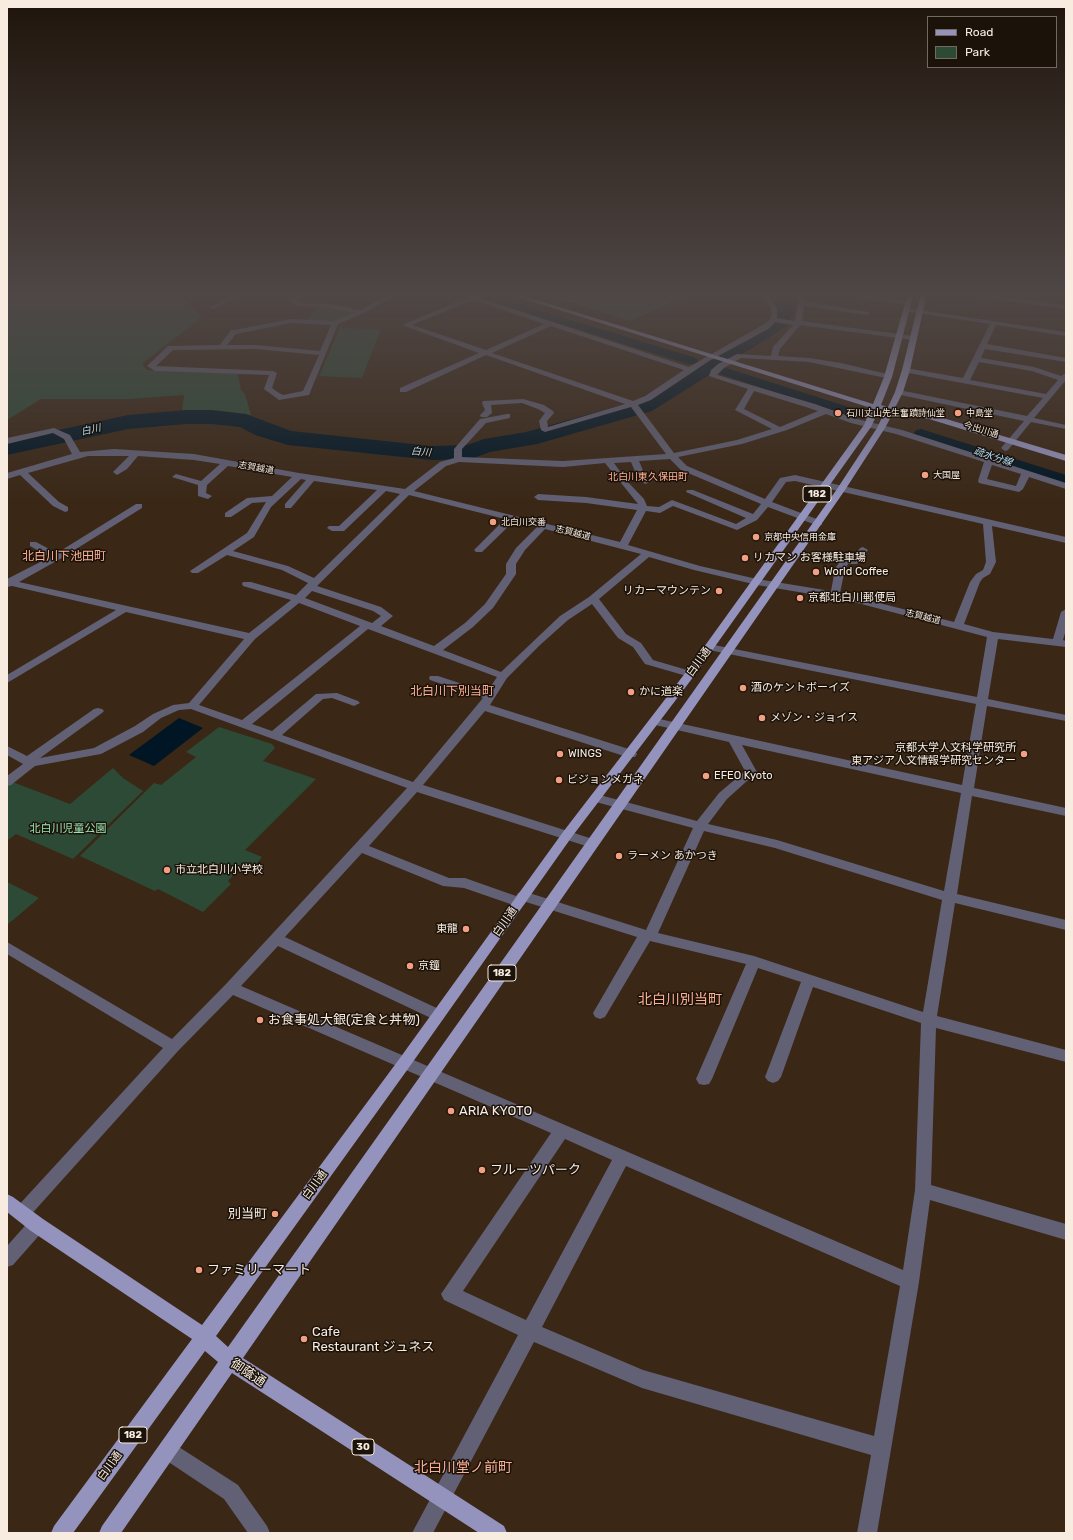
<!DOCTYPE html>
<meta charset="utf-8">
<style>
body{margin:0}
#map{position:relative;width:1073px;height:1540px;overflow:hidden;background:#3a2715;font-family:Rubik,sans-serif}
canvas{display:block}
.frame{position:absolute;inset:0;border:8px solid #f8ece0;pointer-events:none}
.legend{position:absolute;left:927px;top:16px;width:130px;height:52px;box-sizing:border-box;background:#1b120a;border:1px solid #736960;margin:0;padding:5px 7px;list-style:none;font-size:12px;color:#f8ece0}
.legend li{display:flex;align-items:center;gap:8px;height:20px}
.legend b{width:20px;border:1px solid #736960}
</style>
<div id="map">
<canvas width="1073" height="1540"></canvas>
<div class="frame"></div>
<ul class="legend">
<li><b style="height:5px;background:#9493be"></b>Road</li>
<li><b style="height:11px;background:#2d4a37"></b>Park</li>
</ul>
</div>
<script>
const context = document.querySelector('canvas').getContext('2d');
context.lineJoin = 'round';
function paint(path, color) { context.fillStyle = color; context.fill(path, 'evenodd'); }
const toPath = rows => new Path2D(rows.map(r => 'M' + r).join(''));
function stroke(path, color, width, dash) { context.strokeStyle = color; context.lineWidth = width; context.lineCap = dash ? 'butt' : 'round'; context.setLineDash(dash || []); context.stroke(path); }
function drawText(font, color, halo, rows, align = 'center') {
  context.font = font + ' Rubik,"Noto Sans JP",sans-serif'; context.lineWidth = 3; context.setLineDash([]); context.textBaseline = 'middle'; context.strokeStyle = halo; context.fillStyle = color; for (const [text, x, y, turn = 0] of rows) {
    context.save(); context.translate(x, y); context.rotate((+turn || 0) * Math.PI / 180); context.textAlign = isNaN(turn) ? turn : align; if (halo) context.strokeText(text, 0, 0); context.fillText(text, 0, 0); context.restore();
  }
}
const green = toPath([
 [7,293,182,293,183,298,202,317,142,364,147,370,238,374,241,390,245,394,251,415,182,413,184,395,130,399,41,399,7,420],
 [540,293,692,293,630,321],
 [320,305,362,312,335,323,306,321],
 [340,328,381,329,362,378,319,376],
 [219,727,272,744,275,748,263,761,316,779,245,850,262,857,254,867,244,863,228,881,231,884,203,912,158,889,155,891,80,856,154,783,161,785,196,757,186,752],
 [113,768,123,778,143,791,73,859,16,834,7,841,7,782,10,781,70,804],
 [7,882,39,898,7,925]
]);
const water = toPath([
 [179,718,203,728,154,766,129,755]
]);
const canal = toPath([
 [466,293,482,293,696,358,698,361,696,364,688,364,468,295,466,293],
 [720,366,858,410,860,413,858,416,848,416,716,373,714,370,720,366],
 [921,429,1066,475,1066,484,916,436,914,433,916,430,921,429]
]);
const river = toPath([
 [764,293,784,293,794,312,787,326,652,411,537,444,490,452,471,459,432,460,288,445,255,435,240,427,212,424,186,424,128,429,7,455,7,441,128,415,186,410,212,410,246,414,291,431,432,446,467,445,484,439,526,432,636,401,771,319,774,312,764,293]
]);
const minor = toPath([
 [237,293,244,293,214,309,209,308,237,293],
 [300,293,307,293,297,301,301,303,331,304,361,310,383,297,351,295,348,293,407,293,392,298,364,313,338,324,309,395,279,400,264,389,269,375,155,371,147,366,168,346,220,345,231,330,234,330,291,319,334,321,354,313,331,308,298,306,292,303,291,300,300,293],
 [291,323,331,325,320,351,256,345,227,345,236,334,291,323],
 [256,349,319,355,303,391,283,395,279,393,272,388,277,373,273,371,156,366,173,350,256,349],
 [317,293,331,293,328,295,317,293],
 [453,293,462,293,473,296,485,293,494,293,493,294,480,298,689,367,764,324,770,319,772,314,771,308,762,293,768,293,777,308,777,318,795,321,798,303,797,293,803,293,804,301,869,312,869,314,867,315,804,306,802,321,913,336,917,338,913,340,800,325,780,349,778,356,809,358,841,363,891,375,891,379,809,362,741,358,724,368,717,375,815,404,857,419,902,430,1066,483,1066,489,1029,477,1023,489,1019,492,979,483,978,481,984,462,896,434,851,423,826,414,787,430,742,444,678,457,687,466,765,499,780,478,795,475,1066,537,1066,543,992,526,996,562,990,574,983,578,980,582,964,624,993,632,1053,639,1061,612,1066,609,1066,630,1063,640,1066,641,1066,647,998,639,988,699,1066,715,1066,721,987,706,974,788,1066,808,1066,816,972,796,957,894,1066,920,1066,930,955,903,937,1016,1066,1050,1066,1062,936,1028,931,1185,1066,1224,1066,1240,930,1200,919,1282,877,1533,857,1533,871,1455,642,1388,534,1342,433,1533,412,1533,518,1335,444,1300,441,1294,551,1133,233,995,178,1051,28,1218,22,1221,16,1218,14,1213,16,1208,163,1048,7,954,7,942,172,1039,226,984,407,788,191,709,179,710,161,718,143,732,101,754,35,766,11,785,7,786,7,776,23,764,7,755,7,746,27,756,94,709,98,708,102,709,104,711,102,713,40,758,94,748,135,726,153,714,173,705,189,703,244,639,126,612,7,683,7,675,116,610,12,586,7,587,7,579,50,557,30,546,30,542,36,542,57,553,136,504,142,504,142,508,60,559,19,582,249,633,291,600,243,586,242,584,243,582,251,582,296,595,308,583,282,570,227,555,198,573,192,573,190,571,247,533,266,502,252,503,231,517,225,517,225,513,247,498,272,496,292,477,228,466,207,485,206,493,212,496,208,499,198,496,198,485,172,477,176,474,201,481,220,464,194,460,138,456,127,469,117,475,113,472,129,456,88,456,28,473,59,502,68,507,68,511,65,512,53,506,20,475,7,479,7,473,72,454,64,439,53,433,7,444,7,438,54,428,70,435,80,452,114,449,194,454,299,473,405,489,440,462,454,458,454,449,480,419,507,414,510,414,510,418,486,423,462,449,462,457,563,461,666,454,631,407,545,432,541,430,539,421,545,413,538,409,522,403,491,405,492,413,487,417,481,417,480,415,485,410,482,403,483,401,523,399,544,405,553,411,554,413,547,421,548,427,625,404,486,355,406,392,400,392,400,388,479,353,402,325,466,298,453,293],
 [473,300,544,324,486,350,412,325,473,300],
 [775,322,793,325,773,347,771,356,737,354,718,364,711,370,709,376,748,389,735,410,772,429,737,440,674,453,638,405,651,400,709,361,770,328,775,322],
 [551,326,684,370,645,396,633,401,492,353,551,326],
 [754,391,809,408,818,411,780,427,744,409,754,391],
 [670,459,681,470,761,504,753,514,693,490,687,490,686,492,746,518,736,524,672,500,659,507,647,506,644,499,627,481,614,463,631,462,637,476,643,483,646,484,650,481,644,473,639,461,670,459],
 [459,462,563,467,605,463,638,504,586,497,538,494,534,497,538,500,586,503,637,510,620,542,414,491,446,466,459,462],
 [992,465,1021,474,1016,486,987,479,992,465],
 [301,479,306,480,285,504,285,508,291,508,314,481,377,490,339,526,329,526,327,528,332,531,344,531,386,491,400,494,314,578,288,566,233,551,254,537,271,507,301,479],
 [795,481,983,524,986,562,983,570,976,574,970,582,954,622,840,593,845,569,848,564,857,564,868,550,863,547,860,548,852,559,842,558,835,569,831,591,757,579,700,566,628,545,646,511,660,513,673,506,737,530,757,520,768,507,816,525,822,525,822,521,772,502,786,482,795,481],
 [409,495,505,519,474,550,476,552,482,552,514,521,537,527,516,548,506,564,506,574,485,604,465,623,434,646,381,626,393,616,381,607,317,586,409,495],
 [545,529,641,554,589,597,560,616,501,672,443,650,473,627,493,608,516,574,516,564,525,550,545,529],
 [649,557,694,570,757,585,846,600,987,637,977,697,709,644,704,647,709,650,976,704,962,785,655,718,651,720,649,722,651,724,729,742,745,771,719,793,697,821,596,794,592,795,590,798,592,801,693,828,646,930,523,891,518,893,516,896,465,878,449,878,369,846,417,792,586,846,596,846,597,843,596,840,423,785,485,711,627,757,635,757,637,754,635,751,490,705,507,678,540,645,568,620,592,604,618,638,633,647,645,664,690,677,694,676,695,674,694,672,653,660,641,643,626,634,599,599,649,557],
 [312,591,373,611,381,616,372,623,305,598,312,591],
 [299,603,360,626,242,720,199,705,255,639,299,603],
 [368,629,497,677,487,692,438,676,430,676,429,678,430,680,483,698,413,782,282,735,323,699,332,698,354,706,360,703,358,701,337,693,316,694,272,731,252,724,368,629],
 [742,745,961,793,944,891,777,840,708,824,727,799,757,772,742,745],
 [704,831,775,848,942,900,923,1012,754,956,658,933,704,831],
 [362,853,443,886,464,888,519,907,524,905,526,902,637,937,593,1013,595,1017,600,1019,605,1017,650,941,746,964,696,1079,699,1084,704,1085,709,1084,712,1079,758,968,801,982,765,1077,768,1081,773,1083,778,1081,781,1077,813,987,921,1023,915,1190,903,1270,241,986,278,946,433,1019,438,1021,443,1019,445,1015,443,1011,285,937,362,853],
 [565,1139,612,1160,526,1320,463,1291,565,1139],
 [626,1166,900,1286,874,1436,643,1370,542,1327,626,1166],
 [840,293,854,293,908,301,911,303,908,305,843,295,840,293],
 [961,293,976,293,1066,305,1066,309,964,295,961,293],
 [906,308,1066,332,1066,336,996,325,987,344,1066,358,1066,362,985,349,981,358,1034,367,1061,376,1066,373,1066,380,1034,418,1066,425,1066,429,1031,422,1008,450,1005,451,1001,448,1024,421,896,394,895,392,899,390,1027,416,1043,398,903,372,902,370,906,368,963,378,990,324,904,311,903,310,906,308],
 [979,362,1032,371,1058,380,1046,394,970,380,979,362],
 [37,1217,43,1219,46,1225,43,1231,13,1265,7,1267,7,1246,31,1219,37,1217],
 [168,1440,238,1485,267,1526,270,1533,248,1533,224,1499,161,1457,158,1450,161,1443,168,1440]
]);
const major = toPath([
 [505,293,514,293,873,404,884,377,908,293,914,293,892,377,881,405,888,407,895,392,902,370,921,293,927,293,910,370,903,392,895,408,933,415,1066,455,1066,461,929,419,893,413,885,428,845,490,243,1358,504,1526,507,1533,479,1533,232,1373,121,1533,99,1533,102,1526,218,1362,205,1351,73,1533,51,1533,54,1526,192,1339,31,1231,7,1212,7,1194,13,1197,43,1219,202,1325,400,1058,563,832,686,672,864,425,871,408,505,293],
 [879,410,885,411,877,428,837,489,228,1347,216,1336,410,1066,571,838,694,676,871,427,879,410]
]);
const markers = [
 [838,413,4,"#f39f82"],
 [958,413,4,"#f39f82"],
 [925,475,4,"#f39f82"],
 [493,522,4,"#f39f82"],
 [756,537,4,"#f39f82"],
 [745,558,4,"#f39f82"],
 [816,572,4,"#f39f82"],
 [719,591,4,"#f39f82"],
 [800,598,4,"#f39f82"],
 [743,688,4,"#f39f82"],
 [631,692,4,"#f39f82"],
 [762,718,4,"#f39f82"],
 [560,754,4,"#f39f82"],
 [1024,754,4,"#f39f82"],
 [706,776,4,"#f39f82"],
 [559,780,4,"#f39f82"],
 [619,856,4,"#f39f82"],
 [167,870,4,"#f39f82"],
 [466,929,4,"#f39f82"],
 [410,966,4,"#f39f82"],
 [260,1020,4,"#f39f82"],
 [451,1111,4,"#f39f82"],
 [482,1170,4,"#f39f82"],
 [275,1214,4,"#f39f82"],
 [199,1270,4,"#f39f82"],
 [304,1339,4,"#f39f82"]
];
const farPoinames = [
 ["石川丈山先生奮蹟詩仙堂",846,413],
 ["中島堂",966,413],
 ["大国屋",933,475],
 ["北白川交番",501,522],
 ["京都中央信用金庫",764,537]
];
const farStreetnames = [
 ["今出川通",981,430,17],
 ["志賀越道",256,468,10],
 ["志賀越道",573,533,14],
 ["志賀越道",923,617,14]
];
const farWaternames = [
 ["白川",91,430,-12],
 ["白川",421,452,5],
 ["疏水分線",993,457,18]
];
const farNeighbourhoodnames = [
 ["北白川東久保田町",648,477]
];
const shields = [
 [817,494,28],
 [502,973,28],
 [133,1435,28],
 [363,1447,22]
];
const shieldNames = [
 ["182",817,494],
 ["182",502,973],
 ["182",133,1435],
 ["30",363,1447]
];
const poiNames = [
 ["リカマン お客様駐車場",753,558],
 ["World Coffee",824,572],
 ["リカーマウンテン",711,591,"right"],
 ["京都北白川郵便局",808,598],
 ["酒のケントボーイズ",751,688],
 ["かに道楽",639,692],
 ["メゾン・ジョイス",770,718],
 ["京都大学人文科学研究所",1016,748,"right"],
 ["東アジア人文情報学研究センター",1016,761,"right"],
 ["WINGS",568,754],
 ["EFEO Kyoto",714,776],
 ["ビジョンメガネ",567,780],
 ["ラーメン あかつき",627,856],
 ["市立北白川小学校",175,870],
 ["東龍",458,929,"right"],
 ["京鐘",418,966]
];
const streetNames = [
 ["白川通",699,662,-54],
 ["白川通",505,922,-55],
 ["白川通",315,1185,-54],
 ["白川通",110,1466,-54]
];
const parkNames = [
 ["北白川児童公園",68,829]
];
const neighbourhoodNames = [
 ["北白川下池田町",64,557],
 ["北白川下別当町",452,692]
];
const nearPoinames = [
 ["お食事処大銀(定食と丼物)",268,1020],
 ["ARIA KYOTO",459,1111],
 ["フルーツパーク",490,1170],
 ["別当町",267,1214,"right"],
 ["ファミリーマート",207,1270],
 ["Cafe",312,1332],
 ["Restaurant ジュネス",312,1347]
];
const nearStreetnames = [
 ["御蔭通",248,1373,34]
];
const nearNeighbourhoodnames = [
 ["北白川別当町",680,1000],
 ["北白川堂ノ前町",463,1468]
];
paint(green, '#2d4a37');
paint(water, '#001624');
paint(canal, '#001624');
paint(river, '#001624');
paint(minor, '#616075');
paint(major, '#9493be');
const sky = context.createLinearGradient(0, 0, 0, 508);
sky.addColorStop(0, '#20150c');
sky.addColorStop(0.58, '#4f4746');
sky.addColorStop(1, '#4f474600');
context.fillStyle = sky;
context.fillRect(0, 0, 1073, 508);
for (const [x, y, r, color] of markers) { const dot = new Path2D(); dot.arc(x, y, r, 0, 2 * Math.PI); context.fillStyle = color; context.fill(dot); stroke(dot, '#1b120a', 1.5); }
drawText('9px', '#f8ece0', '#1b120a', farPoinames, 'left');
drawText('9px', '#f8ece0', '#1b120a', farStreetnames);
drawText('italic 10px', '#afddfa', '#1b120a', farWaternames);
drawText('10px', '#fdaf94', '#1b120a', farNeighbourhoodnames);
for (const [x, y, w] of shields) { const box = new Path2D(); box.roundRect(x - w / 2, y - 8, w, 16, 3); context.fillStyle = '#1b120a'; context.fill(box); stroke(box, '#f8ece0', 1); }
drawText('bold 10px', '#f8ece0', null, shieldNames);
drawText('11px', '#f8ece0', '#1b120a', poiNames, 'left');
drawText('11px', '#f8ece0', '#1b120a', streetNames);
drawText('11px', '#98e6b3', '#1b120a', parkNames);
drawText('12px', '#fdaf94', '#1b120a', neighbourhoodNames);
drawText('13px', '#f8ece0', '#1b120a', nearPoinames, 'left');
drawText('13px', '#f8ece0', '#1b120a', nearStreetnames);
drawText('14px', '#fdaf94', '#1b120a', nearNeighbourhoodnames);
</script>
